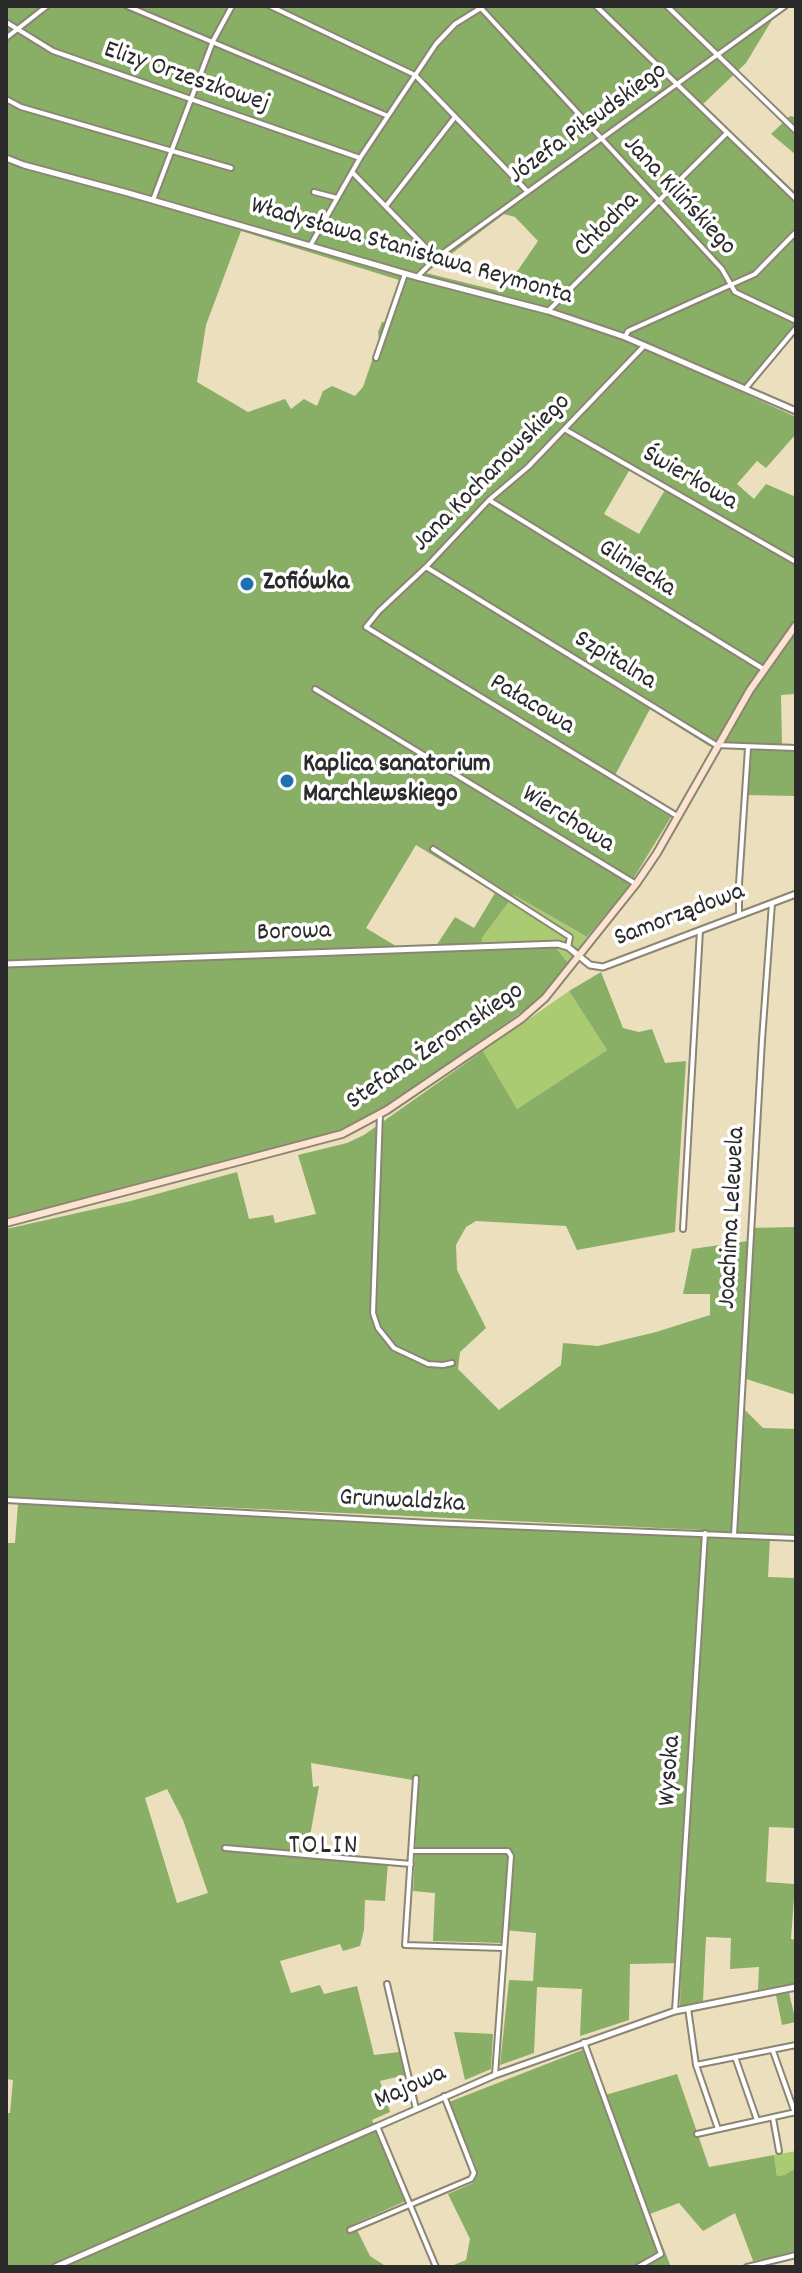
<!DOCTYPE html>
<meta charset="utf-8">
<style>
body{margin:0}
#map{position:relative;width:802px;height:2273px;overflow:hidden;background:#ecdfbe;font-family:Dekko,sans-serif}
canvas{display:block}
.frame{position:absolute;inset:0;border:8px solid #2b2b2b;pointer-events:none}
</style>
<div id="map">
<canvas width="802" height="2273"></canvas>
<div class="frame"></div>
</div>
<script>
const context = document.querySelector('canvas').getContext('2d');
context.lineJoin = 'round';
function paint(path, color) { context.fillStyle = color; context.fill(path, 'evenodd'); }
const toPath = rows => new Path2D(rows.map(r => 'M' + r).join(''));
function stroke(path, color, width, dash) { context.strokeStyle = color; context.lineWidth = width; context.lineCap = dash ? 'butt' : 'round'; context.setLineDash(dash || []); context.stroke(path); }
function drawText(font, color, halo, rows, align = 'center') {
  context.font = font + ' Dekko,sans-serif'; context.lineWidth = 7; context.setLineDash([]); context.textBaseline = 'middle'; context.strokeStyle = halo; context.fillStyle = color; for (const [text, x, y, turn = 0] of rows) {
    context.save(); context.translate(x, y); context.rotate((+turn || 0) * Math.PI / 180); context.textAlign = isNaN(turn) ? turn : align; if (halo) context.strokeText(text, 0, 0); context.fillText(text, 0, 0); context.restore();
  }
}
const green = toPath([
 [514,895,587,937,569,964,556,948,483,950,482,938],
 [569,991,607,1050,517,1109,483,1051],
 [796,2151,796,2168,784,2175,777,2176,774,2155]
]);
const forest = toPath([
 [6,6,788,6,775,15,746,63,702,105,796,193,796,325,741,392,796,417,796,434,766,468,757,461,737,484,754,499,766,484,796,497,796,694,781,695,782,745,796,746,796,796,746,795,749,751,709,746,650,709,612,781,671,817,627,889,587,937,514,895,482,938,483,950,556,948,569,964,536,1002,387,1106,344,1130,6,1219],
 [504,214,515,217,538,241,503,292,426,273],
 [241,231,399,280,385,322,382,322,378,332,379,340,363,387,355,396,332,386,323,391,317,406,304,399,291,409,285,399,248,412,197,382,206,325],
 [630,469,665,490,639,534,604,514],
 [416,845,495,893,474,928,455,917,436,946,399,948,366,928],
 [790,116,796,117,796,155,771,134],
 [601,972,623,1028,639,1032,652,1029,665,1063,686,1061,675,1232,577,1250,566,1226,476,1221,466,1227,456,1245,457,1270,486,1328,460,1352,458,1369,499,1410,561,1365,563,1343,598,1346,656,1332,710,1315,710,1294,683,1294,692,1249,748,1241,749,1228,796,1227,796,1395,740,1377,738,1403,763,1428,796,1429,796,1539,770,1538,768,1577,796,1578,796,1828,769,1827,766,1882,795,1884,791,1939,796,1940,796,1983,758,1990,759,1967,730,1969,731,1938,706,1937,703,2001,680,2006,681,1963,630,1964,629,2020,580,2036,582,1989,537,1987,534,2053,500,2065,509,1980,533,1981,536,1933,504,1930,503,1943,433,1941,435,1893,413,1891,419,1781,311,1763,313,1787,319,1786,306,1858,388,1863,385,1901,365,1900,364,1930,360,1946,343,1951,340,1944,280,1961,291,1993,320,1985,324,1994,357,1986,374,2055,399,2052,405,2075,380,2081,390,2112,372,2120,406,2201,354,2224,370,2256,387,2267,6,2267,6,2113,10,2113,13,2080,6,2079,6,1543,15,1543,18,1504,526,1529,701,1533,702,1530,6,1497,6,1229,131,1201,237,1172,249,1219,273,1215,275,1223,316,1214,298,1155,347,1143,364,1135,483,1051,517,1109,607,1050,569,991],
 [167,1789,183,1820,208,1893,177,1903,145,1798],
 [789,1993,796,2022,782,2025,776,1995],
 [454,2032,493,2034,491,2069,465,2080],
 [585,2049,602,2096,677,2074,709,2167,774,2155,777,2176,784,2175,796,2168,796,2253,753,2261,735,2213,703,2231,679,2203,650,2214,671,2267,449,2267,466,2260,470,2239,448,2194,473,2183,477,2175,476,2167,449,2102]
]);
const minor = toPath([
 [127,6,388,116],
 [270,6,415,75,527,191],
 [479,6,722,269,735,292,796,321],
 [596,6,796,199],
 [667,6,796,131],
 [6,22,53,51,360,158],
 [6,38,47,6],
 [6,99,21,107,231,168],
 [352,172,436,258],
 [314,192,337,198],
 [153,200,213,41,232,6],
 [386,206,455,117],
 [310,246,360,158,436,44,455,24,484,6],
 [417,277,436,258,785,6],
 [548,311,727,133],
 [625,337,628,331,755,274,796,232],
 [644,346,528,467,489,500,426,567,379,611,366,627,677,816],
 [376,358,405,274],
 [745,389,796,328],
 [566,430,796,562],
 [489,500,765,670],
 [426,567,716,745,796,748],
 [315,689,636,884],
 [433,849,570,937,568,947],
 [739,915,739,884,748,748],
 [380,1113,373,1313,378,1328,394,1348,428,1364,443,1365,452,1363],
 [683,1229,700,930],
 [6,1500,431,1523,796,1538],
 [734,1535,762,1040,772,903],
 [416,1778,405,1945,504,1948],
 [225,1848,411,1864],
 [412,1851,508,1851,511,1856,495,2075],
 [387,1984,416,2109],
 [688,2008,696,2065,718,2129],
 [675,2011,705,1533],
 [584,2042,661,2254,638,2267],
 [773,2051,795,2113],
 [735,2057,757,2120],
 [696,2065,796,2045],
 [773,2118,779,2151],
 [377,2126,436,2267],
 [697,2134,796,2112],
 [350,2230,471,2179,474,2173,444,2096],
 [747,2267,796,2255]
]);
const tertiary = toPath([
 [6,158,24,165,128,193,417,277,548,311,625,337,796,411],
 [6,964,558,944,568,947,590,965,603,967,796,894],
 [55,2267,495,2075,675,2011,796,1987]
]);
const secondary = toPath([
 [6,1223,342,1134,387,1110,521,1019,545,998,636,884,657,853,750,690,796,625]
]);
const markers = [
 [247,584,8,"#1f6fb2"],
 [287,781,8,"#1f6fb2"]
];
const streetNames = [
 ["Elizy Orzeszkowej",186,79,19],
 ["Józefa Piłsudskiego",589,125,-36],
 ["Jana Kilińskiego",678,197,47],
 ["Chłodna",608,226,-45],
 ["Władysława Stanisława Reymonta",411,253,16],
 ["Jana Kochanowskiego",493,474,-45],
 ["Świerkowa",689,480,30],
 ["Gliniecka",636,570,32],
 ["Szpitalna",614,662,31],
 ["Pałacowa",531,706,31],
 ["Wierchowa",567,821,32],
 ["Samorządowa",680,917,-21],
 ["Borowa",294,934,-2],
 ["Stefana Żeromskiego",436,1048,-34],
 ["Joachima Lelewela",734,1218,-87],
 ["Grunwaldzka",402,1503,3],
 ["Wysoka",672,1771,-86],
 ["Majowa",411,2089,-24]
];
const poiNames = [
 ["Zofiówka",263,584],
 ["Kaplica sanatorium",303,766],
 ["Marchlewskiego",303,796]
];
const neighbourhoodNames = [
 ["TOLIN",324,1848]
];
paint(green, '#abcb73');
paint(forest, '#88af65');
stroke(minor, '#8c8574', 8);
stroke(tertiary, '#8c8574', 9);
stroke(secondary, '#8c8574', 10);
stroke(minor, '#fff', 4);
stroke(tertiary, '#fff', 5);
stroke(secondary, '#fde4d0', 6);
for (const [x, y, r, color] of markers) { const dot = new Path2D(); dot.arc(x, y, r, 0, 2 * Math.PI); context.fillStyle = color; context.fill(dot); stroke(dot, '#fff', 3); }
drawText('26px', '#2b2b2b', '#fff', streetNames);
drawText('bold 26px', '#2b2b2b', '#fff', poiNames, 'left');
context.letterSpacing = '2px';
drawText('28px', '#2b2b2b', '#fff', neighbourhoodNames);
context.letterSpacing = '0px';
</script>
